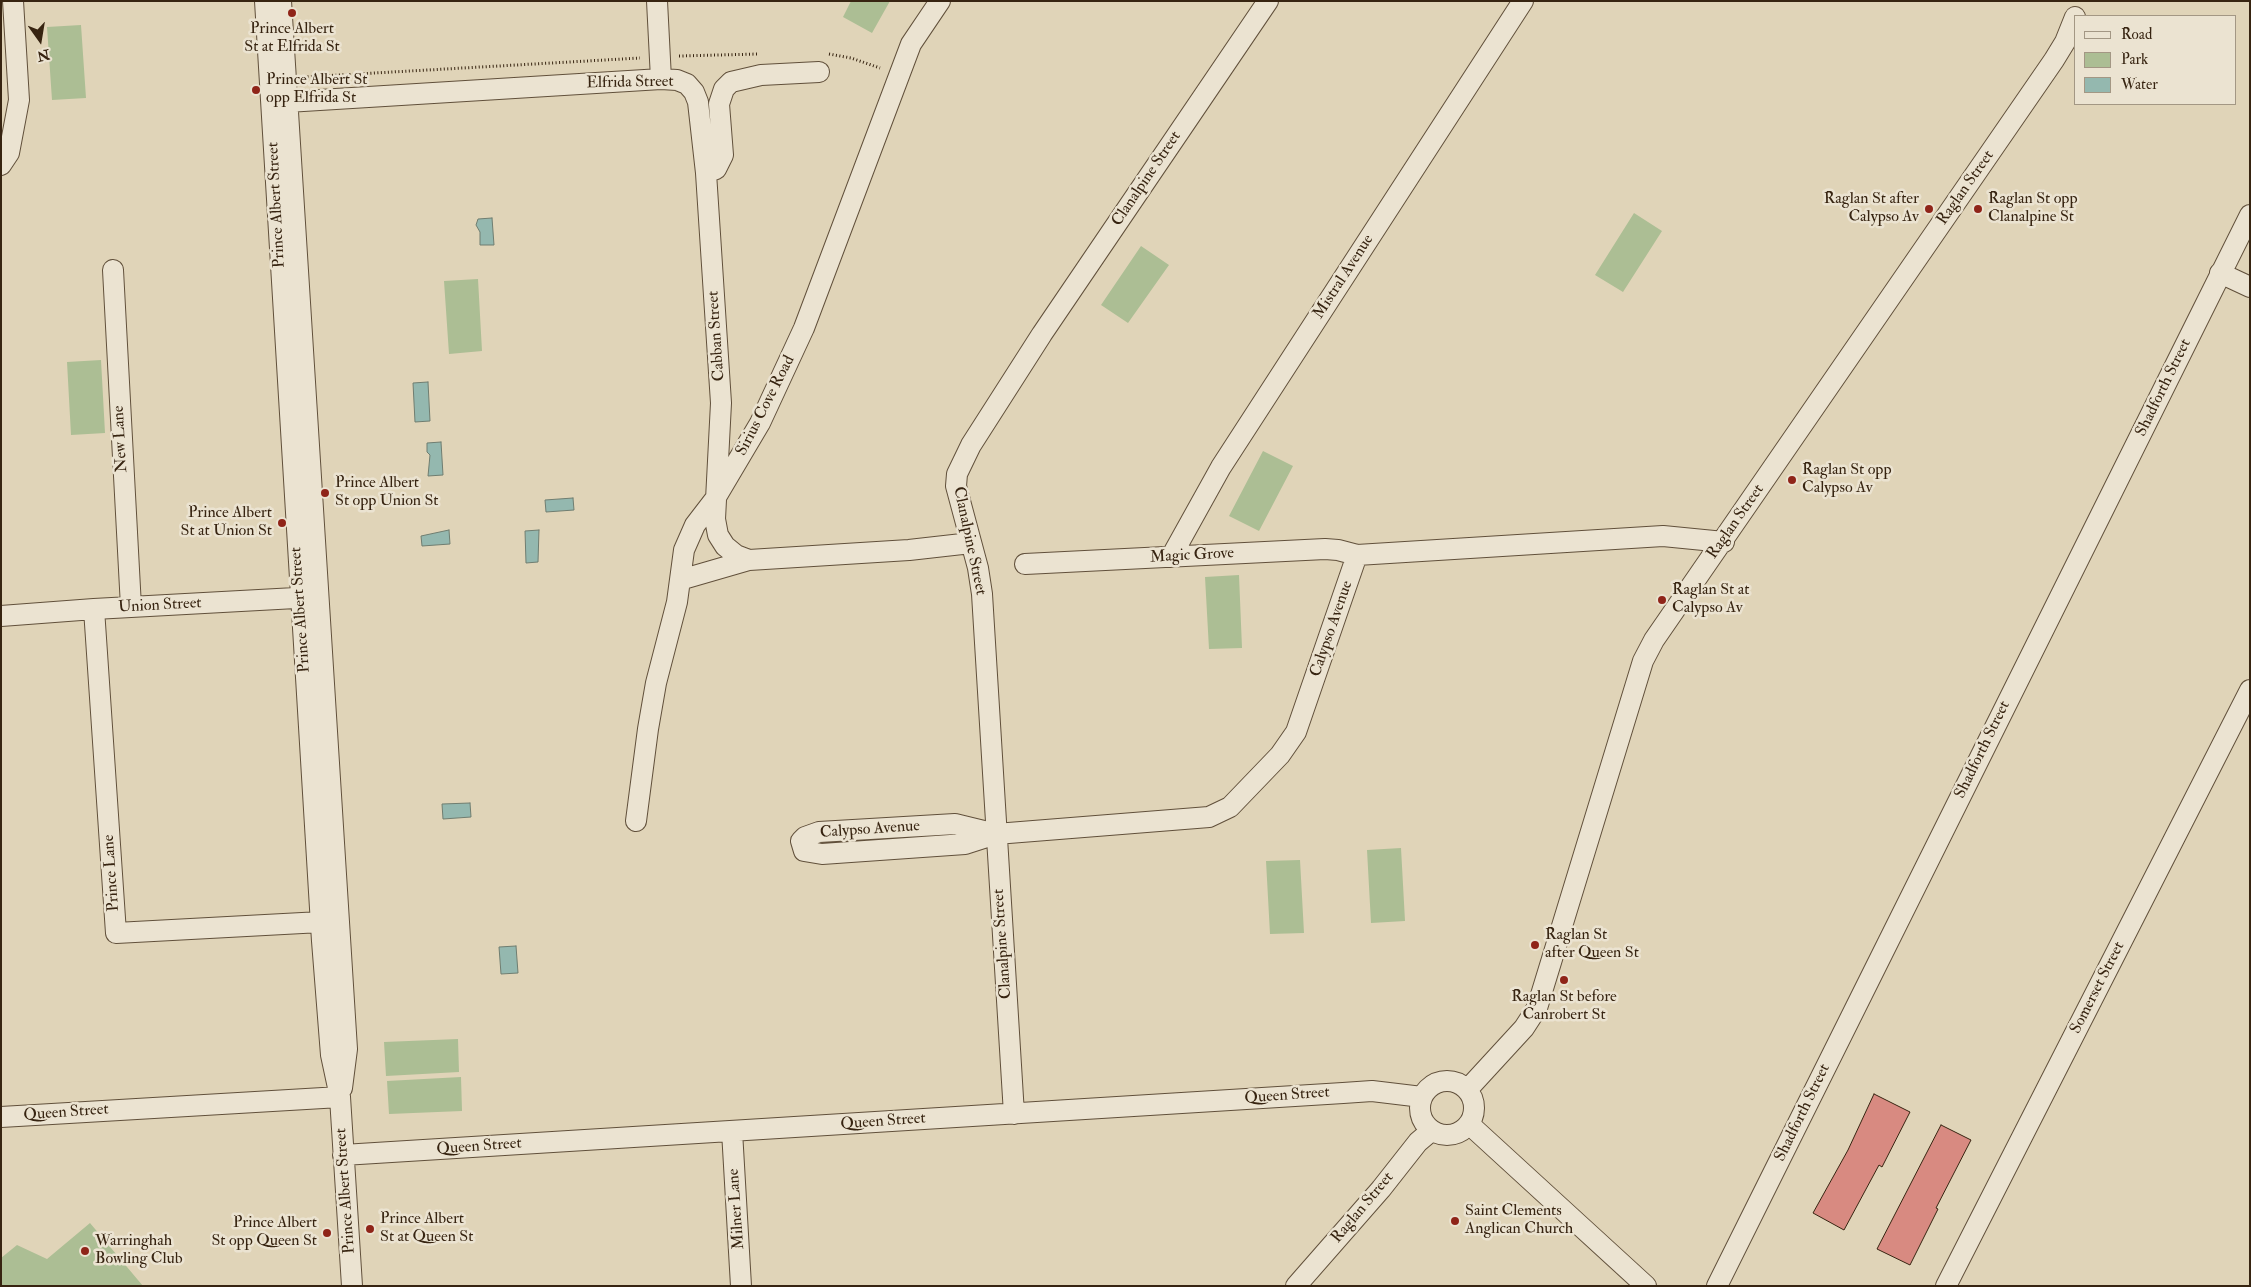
<!DOCTYPE html>
<style>
body{margin:0}
#map{position:relative;width:2251px;height:1287px;overflow:hidden;background:#e0d4b8;font-family:"IM FELL Double Pica",serif}
canvas{display:block}
.frame{position:absolute;inset:0;border:2px solid #372411;pointer-events:none}
.legend{position:absolute;left:2074px;top:15px;width:162px;height:90px;box-sizing:border-box;background:#ebe3d1;border:1px solid #a39784;margin:0;padding:6px 9px;list-style:none;font-size:15px;color:#372411}
.legend li{display:flex;align-items:center;gap:10px;height:25px}
.legend b{width:25px;border:1px solid #a39784}
.north{position:absolute;left:15px;top:15px;width:50px;height:50px;-webkit-text-stroke:4px #ebe3d1;paint-order:stroke;rotate:167deg;font-size:14px;font-weight:700;line-height:20px;text-align:center;color:#372411}
.north::after{content:'';display:block;margin:auto;width:18px;height:22px;background:#372411;clip-path:polygon(50% 0,100% 100%,50% 72%,0 100%)}
</style>
<div id="map">
<canvas width="2251" height="1287"></canvas>
<div class="frame"></div>
<ul class="legend">
<li><b style="height:6px;background:#ebe3d1"></b>Road</li>
<li><b style="height:14px;background:#acbe94"></b>Park</li>
<li><b style="height:14px;background:#94b8af"></b>Water</li>
</ul>
<div class="north">N</div>
</div>
<script>
const context = document.querySelector('canvas').getContext('2d');
context.lineJoin = 'round';
function paint(path, color) { context.fillStyle = color; context.fill(path, 'evenodd'); }
const toPath = rows => new Path2D(rows.map(r => 'M' + r).join(''));
function stroke(path, color, width, dash) { context.strokeStyle = color; context.lineWidth = width; context.lineCap = dash ? 'butt' : 'round'; context.setLineDash(dash || []); context.stroke(path); }
function drawText(font, color, halo, rows, align = 'center') {
  context.font = font + ' "IM FELL Double Pica",serif'; context.lineWidth = 5; context.setLineDash([]); context.textBaseline = 'middle'; context.strokeStyle = halo; context.fillStyle = color; for (const [text, x, y, turn = 0] of rows) {
    context.save(); context.translate(x, y); context.rotate((+turn || 0) * Math.PI / 180); context.textAlign = isNaN(turn) ? turn : align; if (halo) context.strokeText(text, 0, 0); context.fillText(text, 0, 0); context.restore();
  }
}
const green = toPath([
 [851,1,890,1,872,33,843,17],
 [81,25,86,98,52,100,47,27],
 [1634,213,1662,231,1623,292,1595,275],
 [1141,246,1169,265,1128,323,1101,305],
 [478,279,482,351,449,354,444,281],
 [101,360,105,433,71,435,67,362],
 [1263,451,1293,466,1259,531,1229,516],
 [1239,575,1242,648,1209,649,1205,577],
 [1401,848,1405,921,1371,923,1367,850],
 [1300,860,1304,933,1270,934,1266,861],
 [458,1039,459,1072,386,1076,384,1042],
 [461,1077,462,1111,389,1114,387,1081],
 [90,1223,143,1286,1,1286,1,1258,17,1245,47,1259]
]);
const water = toPath([
 [492,218,494,245,480,245,480,232,476,225,478,219,492,218],
 [428,382,430,421,415,422,413,383,428,382],
 [441,442,443,475,428,476,430,455,427,452,427,443,441,442],
 [573,498,574,510,546,512,545,500,573,498],
 [449,530,450,544,422,546,421,536,449,530],
 [539,530,538,562,526,563,525,531,539,530],
 [470,803,471,817,443,819,442,804,470,803],
 [516,946,518,973,501,974,499,947,516,946]
]);
const building = toPath([
 [1874,1094,1910,1112,1882,1167,1879,1165,1844,1230,1813,1213,1848,1150,1874,1094],
 [1941,1125,1971,1140,1936,1208,1938,1209,1910,1265,1877,1249,1941,1125]
]);
const path = toPath([
 [829,54,851,58,880,68],
 [679,56,758,54],
 [304,77,640,58]
]);
const minor = toPath([
 [265,1,322,941,331,1055,340,1097,352,1286],
 [281,1,347,1049,342,1088],
 [657,1,661,79],
 [287,102,661,79,677,80,687,84,694,92,698,102,706,173,716,169,723,155,719,104,724,89,731,82,761,75,819,72],
 [1,165,9,153,19,100,13,1],
 [706,173,721,403,715,519,718,535,725,546,736,555,749,560,909,550,971,543],
 [113,270,131,607],
 [2220,273,2250,287],
 [1171,557,1221,467,1523,1],
 [1025,564,1325,549,1338,550,1357,555],
 [680,580,749,560],
 [94,609,116,933,321,922],
 [1,616,94,609,314,597],
 [636,821,648,729,656,683,677,602,684,550,695,525,715,499,760,423,804,328,911,44,940,1],
 [996,834,955,824,819,832,805,837,801,841,804,851,822,854,965,844,996,834,1209,817,1230,807,1280,755,1296,732,1357,555,1663,536,1724,542],
 '1420 1108a27 27 0 1 1 54 0a27 27 0 1 1-54 0Z',
 [1467,1090,1524,1028,1537,1008,1643,661,1654,640,2054,60,2065,42,2075,17],
 [1014,1114,982,594,978,568,956,486,957,474,971,445,1042,334,1268,1],
 [1,1117,340,1097],
 [1469,1124,1646,1286],
 [732,1131,741,1286],
 [343,1155,1343,1093,1372,1091,1422,1097],
 [1296,1286,1381,1189,1418,1142,1431,1131],
 [1717,1286,2250,215],
 [1946,1286,2250,690]
]);
const markers = [
 [292,13,5,"#8f2418"],
 [256,90,5,"#8f2418"],
 [1929,209,5,"#8f2418"],
 [1978,209,5,"#8f2418"],
 [1792,480,5,"#8f2418"],
 [325,493,5,"#8f2418"],
 [282,523,5,"#8f2418"],
 [1662,600,5,"#8f2418"],
 [1535,945,5,"#8f2418"],
 [1564,980,5,"#8f2418"],
 [1455,1221,5,"#8f2418"],
 [370,1229,5,"#8f2418"],
 [327,1233,5,"#8f2418"],
 [85,1251,5,"#8f2418"]
];
const poiNames = [
 ["Prince Albert",292,30,"center"],
 ["St at Elfrida St",292,48,"center"],
 ["Prince Albert St",266,81],
 ["opp Elfrida St",266,99],
 ["Raglan St after",1919,200,"right"],
 ["Calypso Av",1919,218,"right"],
 ["Raglan St opp",1988,200],
 ["Clanalpine St",1988,218],
 ["Raglan St opp",1802,471],
 ["Calypso Av",1802,489],
 ["Prince Albert",335,484],
 ["St opp Union St",335,502],
 ["Prince Albert",272,514,"right"],
 ["St at Union St",272,532,"right"],
 ["Raglan St at",1672,591],
 ["Calypso Av",1672,609],
 ["Raglan St",1545,936],
 ["after Queen St",1545,954],
 ["Raglan St before",1564,998,"center"],
 ["Canrobert St",1564,1016,"center"],
 ["Saint Clements",1465,1212],
 ["Anglican Church",1465,1230],
 ["Prince Albert",380,1220],
 ["St at Queen St",380,1238],
 ["Prince Albert",317,1224,"right"],
 ["St opp Queen St",317,1242,"right"],
 ["Warringhah",95,1242],
 ["Bowling Club",95,1260]
];
const streetNames = [
 ["Elfrida Street",630,83,-1],
 ["Clanalpine Street",1147,179,-56],
 ["Raglan Street",1966,188,-55],
 ["Prince Albert Street",277,205,-93],
 ["Mistral Avenue",1344,277,-57],
 ["Cabban Street",717,336,-94],
 ["Shadforth Street",2164,388,-64],
 ["Sirius Cove Road",766,406,-63],
 ["New Lane",121,439,-93],
 ["Raglan Street",1736,522,-55],
 ["Clanalpine Street",969,541,78],
 ["Magic Grove",1192,556,-3],
 ["Union Street",160,606,-3],
 ["Prince Albert Street",301,610,-94],
 ["Calypso Avenue",1332,629,-71],
 ["Shadforth Street",1983,750,-64],
 ["Calypso Avenue",870,830,-4],
 ["Prince Lane",112,873,-94],
 ["Clanalpine Street",1003,944,-94],
 ["Somerset Street",2098,988,-63],
 ["Queen Street",1287,1096,-4],
 ["Queen Street",66,1113,-4],
 ["Shadforth Street",1803,1113,-64],
 ["Queen Street",883,1122,-4],
 ["Queen Street",479,1147,-4],
 ["Prince Albert Street",346,1191,-94],
 ["Raglan Street",1363,1208,-50],
 ["Milner Lane",737,1209,-94]
];
paint(green, '#acbe94');
paint(water, '#94b8af');
stroke(water, '#6f7d70', 1);
paint(building, '#d88a81');
stroke(building, '#372411', 1);
stroke(minor, '#61503b', 22);
stroke(path, '#372411', 3, [1, 2.5]);
stroke(minor, '#ebe3d1', 20);
for (const [x, y, r, color] of markers) { const dot = new Path2D(); dot.arc(x, y, r, 0, 2 * Math.PI); context.fillStyle = color; context.fill(dot); stroke(dot, '#ebe3d1', 2); }
drawText('16px', '#372411', '#ebe3d1', poiNames, 'left');
drawText('16px', '#372411', '#ebe3d1', streetNames);
</script>
